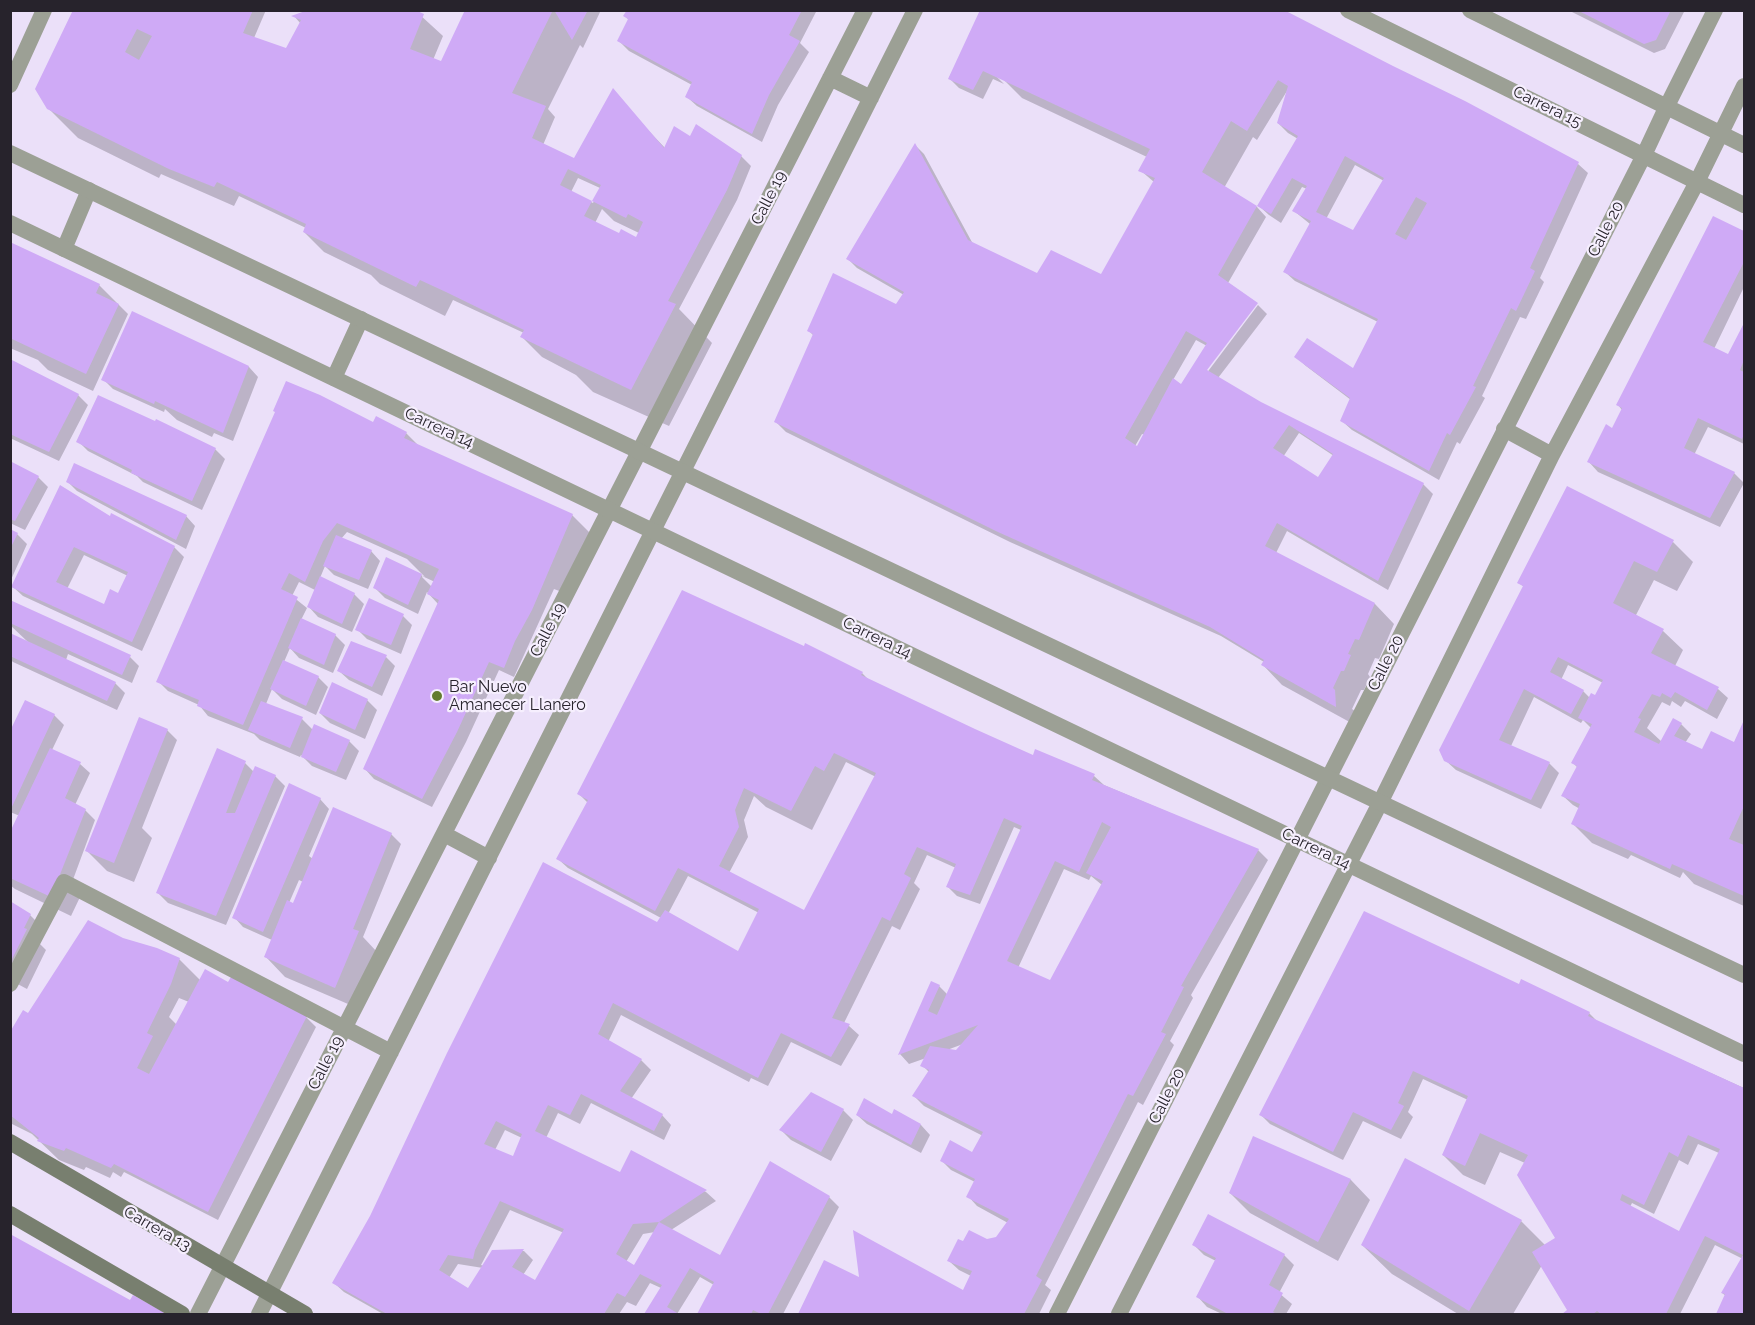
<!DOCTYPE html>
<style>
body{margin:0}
#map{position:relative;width:1755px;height:1325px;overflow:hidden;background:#ebe0f9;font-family:Raleway,sans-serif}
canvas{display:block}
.frame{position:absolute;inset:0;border:12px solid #27232c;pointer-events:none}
</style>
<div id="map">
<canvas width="1755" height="1325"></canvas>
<div class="frame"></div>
</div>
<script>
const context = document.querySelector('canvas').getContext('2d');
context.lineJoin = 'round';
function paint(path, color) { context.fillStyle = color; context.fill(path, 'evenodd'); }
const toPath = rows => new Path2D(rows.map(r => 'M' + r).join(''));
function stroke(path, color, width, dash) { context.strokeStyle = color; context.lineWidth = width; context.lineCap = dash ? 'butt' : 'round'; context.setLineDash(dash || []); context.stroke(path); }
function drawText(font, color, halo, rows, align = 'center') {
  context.font = font + ' Raleway,sans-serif'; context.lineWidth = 4.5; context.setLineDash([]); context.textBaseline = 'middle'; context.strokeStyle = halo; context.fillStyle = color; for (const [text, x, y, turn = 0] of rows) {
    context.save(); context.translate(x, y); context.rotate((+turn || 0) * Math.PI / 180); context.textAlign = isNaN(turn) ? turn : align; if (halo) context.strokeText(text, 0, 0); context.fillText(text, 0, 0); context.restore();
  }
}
const shadow = toPath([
 [75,10,266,10,254,38,286,49,301,24,294,16,313,10,420,10,419,14,443,36,433,60,441,63,466,10,601,10,583,48,580,45,548,109,555,117,543,145,574,160,646,128,666,149,691,138,741,156,751,166,737,200,679,309,712,343,669,426,593,392,576,375,542,357,522,337,524,333,453,300,445,316,380,284,371,275,324,252,304,232,306,228,239,196,234,206,161,174,159,178,78,138,48,108],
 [578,178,600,188,593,203,571,192],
 [602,209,614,221,639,233,636,239,619,235,595,223],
 [628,10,817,10,800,43,809,52,778,105,762,142,697,106,687,97,692,85,629,51,619,41,629,20,625,16],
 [982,10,1280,10,1578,164,1588,173,1540,278,1544,282,1526,319,1520,317,1482,396,1485,398,1460,444,1457,442,1439,480,1352,430,1342,421,1351,400,1306,366,1296,357,1353,371,1378,322,1295,281,1285,272,1310,224,1294,211,1307,189,1302,187,1281,223,1269,215,1259,206,1298,139,1288,133,1278,123,1287,91,1257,140,1253,137,1224,188,1257,207,1266,217,1228,283,1206,374,1258,305,1267,314,1218,378,1260,403,1423,484,1433,494,1388,590,1287,531,1276,553,1375,604,1394,624,1379,659,1375,658,1368,674,1370,677,1364,690,1361,690,1352,709,1355,711,1355,725,1282,685,1263,665,1264,662,1221,636,1010,542,786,432,776,422,814,336,809,331,897,306,904,295,857,268,848,259,915,145,924,154,973,244,1038,275,1101,276,1154,182,1140,170,1147,157,1022,98,1001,77,997,77,1004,84,993,79,983,99,959,88,949,78],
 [1355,165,1384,181,1353,232,1326,219],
 [1196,340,1207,346,1181,386,1173,380],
 [1299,433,1334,456,1318,479,1283,457],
 [1142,434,1145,435,1138,448,1135,446],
 [1568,10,1685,10,1665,49,1654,53],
 [1714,218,1744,233,1744,287,1714,349,1729,356,1744,326,1744,444,1708,427,1694,455,1734,473,1744,483,1720,527,1598,472,1589,462,1612,430,1622,410,1618,405],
 [10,244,99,285,128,314,93,391,48,370,38,360,10,348],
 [213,350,249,367,258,377,233,441,214,433,212,437,177,420,165,409,164,412,113,389,103,379],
 [10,361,78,395,88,405,59,461,10,438],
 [374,424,406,433,419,446,572,515,592,535,567,594,554,589,514,677,499,670,466,742,432,807,374,779,365,769,438,604,427,592,418,614,385,598,375,588,387,559,425,577,407,559,347,532,341,539,371,551,380,561,368,589,334,575,325,566,320,578,354,594,364,604,352,632,318,617,309,607,315,590,299,582,292,596,307,608,301,620,335,635,345,645,333,673,299,658,290,648,284,662,318,677,328,687,316,715,282,699,272,689,266,704,302,719,313,730,349,741,359,751,346,780,312,766,301,755,300,757,260,740,254,734,208,716,199,705,168,691,158,681],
 [422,576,435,582,432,587,422,577],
 [78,441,215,449,225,459,202,510,143,482,137,476,88,451],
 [10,462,38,477,48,487,25,530,10,523],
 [67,481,186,516,195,526,186,549,77,491],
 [110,518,174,547,184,557,142,651,23,596,13,587],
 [84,555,128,576,119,595,105,606,67,589],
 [10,531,17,534,27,544,10,582],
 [1673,542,1693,562,1677,591,1654,580,1636,615,1663,631,1683,650,1675,666,1718,689,1728,698,1717,719,1685,701,1681,707,1672,701,1670,706,1662,702,1647,728,1662,742,1681,724,1691,734,1685,743,1703,751,1734,743,1744,723,1744,906,1694,884,1683,872,1680,878,1631,855,1628,859,1592,843,1572,823,1580,809,1573,805,1563,796,1578,768,1573,763,1591,728,1583,720,1581,723,1534,697,1511,746,1549,763,1559,773,1541,809,1456,770,1445,760,1524,587,1519,583],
 [1568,665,1603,683,1596,697,1590,698,1583,691,1561,680],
 [10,604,130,657,139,666,132,683,68,654,66,660,115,683,125,693,117,710,13,662,10,659,10,637,29,643,10,625],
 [403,616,412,625,401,654,367,639,357,629],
 [386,657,395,666,382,696,349,680,339,671],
 [862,673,869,680,1024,753,1094,776,1104,785,1258,850,1268,860,1191,995,1193,998,1170,1041,1174,1045,1143,1105,1138,1102,1045,1285,1051,1290,1039,1314,799,1314,825,1262,860,1280,964,1292,971,1276,959,1270,949,1261,964,1243,997,1238,1008,1223,977,1206,968,1196,975,1182,951,1170,941,1160,973,1154,983,1136,924,1106,914,1096,929,1072,922,1065,926,1058,909,1064,900,1054,932,983,939,986,948,995,1021,830,1014,827,980,904,957,896,948,887,956,868,927,855,914,883,920,889,900,930,892,926,844,1023,849,1026,859,1035,841,1066,791,1042,768,1086,751,1078,749,1082,621,1015,608,1042,641,1060,651,1070,631,1099,662,1115,671,1125,664,1140,591,1103,580,1124,558,1113,546,1138,620,1174,631,1152,706,1192,716,1201,671,1230,721,1257,829,1197,839,1207,783,1314,698,1314,714,1285,700,1277,677,1314,645,1314,661,1288,650,1283,636,1306,627,1302,619,1314,383,1314,344,1292,334,1283,663,927,661,918,568,868,558,859,588,803,579,794],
 [846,762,876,777,805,912,729,873,748,837,744,820,754,796,766,807,812,830],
 [1064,869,1089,880,1091,876,1102,885,1051,981,1018,968],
 [688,876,759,913,739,953,668,914],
 [963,1044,957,1051,947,1050],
 [505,1130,522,1138,513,1158,495,1150],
 [510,1210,564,1233,535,1282,523,1275,533,1260,524,1251,493,1251,484,1266,481,1265],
 [655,1232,635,1267,626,1262,643,1234],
 [458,1264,483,1268,468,1290,449,1278],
 [367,700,377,710,365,739,330,723,320,713],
 [54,715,64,725,52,750,80,764,90,773,75,805,85,810,95,820,71,885,81,895,71,916,15,889,10,885,10,836,20,816,10,812,10,735],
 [167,730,177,740,142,828,152,838,134,882,107,871,87,851],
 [245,763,254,772,275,776,285,786,226,925,168,903,158,893],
 [320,799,329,809,309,856,313,859,391,834,401,844,363,937,378,953,355,1007,285,977,266,957,272,940,243,927,234,917],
 [299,880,303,882,299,907,289,903],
 [10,903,30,915,40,925,34,938,46,950,27,989,12,981,10,985],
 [123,940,179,959,200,980,229,984,306,1017,316,1027,218,1220,124,1172,121,1177,113,1172,110,1178,86,1167,84,1170,59,1160,32,1134,10,1123,10,1035,29,1014],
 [179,998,189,1002,177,1025,169,1017],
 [1520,986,1589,1013,1598,1022,1744,1088,1744,1314,1717,1314,1726,1296,1722,1293,1743,1259,1715,1245,1680,1314,1564,1314,1569,1311,1542,1265,1513,1314,1458,1314,1392,1274,1362,1245,1521,1221,1546,1246,1557,1239,1525,1163,1500,1152,1485,1185,1463,1175,1443,1155,1468,1100,1423,1079,1408,1112,1413,1117,1401,1139,1363,1121,1343,1160,1270,1124,1261,1115],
 [1698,1144,1719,1153,1680,1233,1630,1207,1632,1203,1654,1214,1679,1160,1688,1165],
 [843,1110,853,1120,831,1161,791,1140,781,1130],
 [857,1115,893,1116,921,1125,930,1135,921,1153,867,1124],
 [1254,1138,1351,1180,1370,1200,1338,1261,1250,1213,1230,1193],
 [10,1235,130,1302,133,1297,164,1314,10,1314],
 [1194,1245,1284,1255,1294,1265,1279,1293,1292,1304,1286,1314,1222,1314,1207,1307,1198,1297,1216,1261,1204,1255]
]);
const building = toPath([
 [73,10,253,10,243,33,286,48,301,20,291,16,308,10,415,10,424,14,410,49,441,61,465,10,553,10,512,93,546,106,532,138,574,158,613,88,664,148,674,126,690,136,696,124,742,155,727,190,668,301,676,304,631,390,520,337,524,330,446,292,420,280,416,287,303,232,306,224,217,182,214,187,169,169,47,109,35,89],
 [137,29,152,36,139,60,125,52],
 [568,169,601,185,592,201,626,218,628,214,643,222,636,237,621,229,619,233,584,216,592,201,560,185],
 [554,10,588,10,572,40],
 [627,10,802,10,789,35,800,41,769,95,752,134,685,97,692,82,617,41,628,19,623,16],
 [980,10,1284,10,1393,66,1465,101,1579,162,1530,268,1535,271,1516,311,1511,308,1473,386,1476,387,1450,435,1447,433,1429,471,1340,421,1350,398,1294,357,1307,338,1353,368,1378,319,1283,272,1311,221,1292,211,1307,186,1292,178,1271,214,1257,206,1298,136,1277,123,1288,86,1278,80,1247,131,1231,121,1202,172,1257,206,1218,275,1258,303,1207,370,1261,402,1424,483,1378,581,1277,523,1265,546,1375,603,1359,640,1355,639,1348,654,1351,655,1344,671,1341,671,1333,688,1335,690,1336,707,1261,665,1264,660,1210,627,998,532,774,422,813,334,807,331,833,273,896,304,904,292,846,259,915,143,968,240,1037,273,1051,250,1101,274,1155,178,1138,171,1150,149,983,71,973,90,948,79],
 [1345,156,1384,178,1353,230,1316,212],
 [1416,197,1427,203,1406,240,1395,234],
 [1186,331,1207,343,1181,384,1173,378,1137,446,1125,438],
 [1289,425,1333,454,1318,477,1273,448],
 [1577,10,1671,10,1656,40,1644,44],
 [1713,216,1744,231,1744,262,1703,342,1728,354,1744,323,1744,360,1740,370,1744,372,1744,434,1742,439,1698,418,1684,448,1735,472,1710,518,1587,462,1606,424,1612,428,1622,408,1616,405],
 [10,242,100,284,96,293,119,304,86,374,10,338],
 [132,311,249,366,223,433,155,401,154,404,101,380],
 [10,359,79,394,49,452,10,434],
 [286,381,320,395,373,422,376,416,407,432,404,438,573,514,532,610,515,641,504,668,489,662,457,732,422,799,363,769,439,600,427,594,439,569,360,533,337,523,323,541,305,582,289,573,281,589,298,597,243,725,197,706,199,700,156,682,275,412,273,411],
 [98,395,155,421,156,419,216,448,192,501,131,473,132,470,76,442],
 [10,461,39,476,15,521,10,519],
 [74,463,187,515,176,540,66,482],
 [60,485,110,516,111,513,175,546,132,642,11,587],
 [74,547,128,572,118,593,110,589,104,604,56,582],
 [1567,486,1674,540,1657,572,1634,561,1613,603,1664,629,1651,653,1719,687,1707,710,1675,692,1671,698,1662,693,1660,697,1652,694,1638,718,1641,719,1634,732,1659,744,1673,718,1682,723,1674,736,1702,749,1711,731,1734,742,1744,720,1744,806,1729,839,1744,845,1744,896,1672,864,1670,869,1571,824,1580,804,1561,796,1577,766,1571,763,1592,724,1578,718,1591,693,1595,695,1603,680,1558,657,1550,672,1584,690,1571,714,1524,689,1499,740,1550,762,1531,800,1444,761,1439,750,1523,586,1517,583],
 [10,529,18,533,10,549],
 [336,535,372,550,359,580,323,566],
 [386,557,422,574,408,605,373,588],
 [320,576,355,593,342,624,307,607],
 [682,590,804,646,805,643,863,672,861,675,975,729,1033,755,1035,749,1095,774,1092,780,1259,849,1181,986,1184,987,1161,1032,1166,1034,1133,1096,1128,1094,1036,1276,1042,1280,1024,1314,798,1314,824,1260,859,1277,853,1230,963,1290,972,1271,947,1261,958,1239,963,1241,969,1230,987,1239,996,1237,1009,1219,966,1197,975,1179,940,1161,950,1140,972,1152,983,1132,912,1096,929,1070,920,1066,930,1046,956,1050,978,1025,898,1055,931,981,940,985,928,1011,937,1015,1022,826,1004,818,970,895,946,887,956,864,917,847,904,874,911,878,890,921,882,917,832,1018,850,1024,831,1057,781,1033,758,1078,613,1003,598,1034,642,1059,620,1091,663,1114,654,1131,581,1094,570,1115,548,1105,535,1131,620,1172,631,1150,707,1190,659,1222,633,1224,616,1254,634,1265,659,1222,720,1255,770,1161,830,1196,768,1314,761,1314,753,1310,751,1314,697,1314,714,1282,690,1268,667,1307,679,1314,644,1314,662,1285,640,1274,625,1297,617,1293,604,1314,387,1314,332,1283,370,1216,447,1053,543,862,657,922,665,910,738,951,759,909,678,868,655,911,556,859,588,800,577,794],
 [834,753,876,773,804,910,719,866,739,827,735,810,744,788,791,811,815,766,824,771],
 [1102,822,1111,827,1086,873,1103,881,1050,980,1007,961,1055,861,1079,872],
 [496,1121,522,1134,513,1156,484,1144],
 [500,1201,564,1229,535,1280,512,1267,524,1249,492,1250,468,1288,439,1270,448,1255,473,1259,475,1250],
 [369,598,404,614,391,645,355,630],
 [10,600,131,655,122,675,10,623],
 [301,618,336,634,324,665,288,648],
 [10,633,116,682,107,701,10,656],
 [351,641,387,655,372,687,337,671],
 [283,660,319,676,306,706,270,689],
 [332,682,368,699,355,730,319,713],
 [25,700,55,714,10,811,10,731],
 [261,701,303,717,290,748,248,730],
 [139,717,168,729,114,863,85,851],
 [314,724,350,740,336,772,301,757],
 [50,748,81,762,65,798,86,809,51,897,10,878,10,832],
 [217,748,246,761,226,813,235,813,255,766,276,775,216,916,156,893],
 [289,783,321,798,263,932,232,918],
 [333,807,392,833,353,929,359,931,335,988,264,957,287,900,293,903],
 [10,901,31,914,24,928,27,929,10,963],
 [1364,911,1519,984,1521,979,1590,1012,1588,1016,1744,1088,1744,1314,1716,1314,1725,1294,1721,1293,1743,1255,1705,1236,1666,1314,1601,1314,1597,1311,1593,1314,1562,1314,1567,1310,1532,1252,1555,1238,1517,1175,1528,1155,1480,1133,1465,1166,1442,1155,1468,1096,1413,1071,1398,1103,1404,1106,1391,1130,1353,1112,1333,1152,1259,1115],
 [1688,1135,1720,1149,1679,1231,1620,1200,1622,1194,1644,1205,1669,1152,1678,1157],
 [88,920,123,938,157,948,180,958,171,984,147,1033,153,1036,137,1068,149,1074,205,969,228,982,231,977,307,1016,208,1212,114,1164,111,1168,66,1148,64,1151,37,1141,39,1138,10,1115,10,1032,23,1010,28,1013],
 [811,1092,844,1109,821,1152,779,1130],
 [864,1098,892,1114,894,1109,921,1124,911,1145,856,1115],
 [1253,1136,1351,1179,1318,1242,1229,1193],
 [1405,1158,1522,1220,1469,1311,1361,1245],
 [1208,1214,1285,1254,1269,1285,1283,1293,1273,1312,1277,1314,1228,1314,1196,1297,1216,1258,1192,1245],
 [10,1234,130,1300,133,1295,167,1314,10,1314]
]);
const minor = toPath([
 [1348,10,1744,205],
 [1470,10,1744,145],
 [830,78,871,98],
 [64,249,89,190],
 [334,378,361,319],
 [1504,429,1552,455],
 [444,834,489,858],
 [10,984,64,882,391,1052],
 [198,1314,865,10],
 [259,1314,915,10],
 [1057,1314,1644,155,1667,106,1715,10],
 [1119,1314,1380,803,1552,455,1697,182,1744,86]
]);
const tertiary = toPath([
 [10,85,44,10],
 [10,153,1744,975],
 [10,223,1744,1054]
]);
const secondary = toPath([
 [10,1142,305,1314],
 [10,1214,182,1314]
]);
const markers = [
 [437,696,6,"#637c2f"]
];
const streetNames = [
 ["Carrera 15",1547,107,26],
 ["Calle 19",769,198,-63],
 ["Calle 20",1606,229,-63],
 ["Carrera 14",439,428,25],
 ["Calle 19",548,630,-63],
 ["Carrera 14",877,638,26],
 ["Calle 20",1386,663,-63],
 ["Carrera 14",1316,849,26],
 ["Calle 19",326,1063,-63],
 ["Calle 20",1167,1096,-63],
 ["Carrera 13",157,1229,30]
];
const poiNames = [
 ["Bar Nuevo",449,687],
 ["Amanecer Llanero",449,705]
];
paint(shadow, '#0003');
paint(building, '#cfaaf6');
stroke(minor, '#9ca095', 16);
stroke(tertiary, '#9ca095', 16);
stroke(secondary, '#787f6f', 16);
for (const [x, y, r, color] of markers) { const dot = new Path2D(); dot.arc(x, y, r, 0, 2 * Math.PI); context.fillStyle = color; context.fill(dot); stroke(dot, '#f6effe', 2); }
drawText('16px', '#27232c', '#f6effe', streetNames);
drawText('16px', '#27232c', '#f6effe', poiNames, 'left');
</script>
